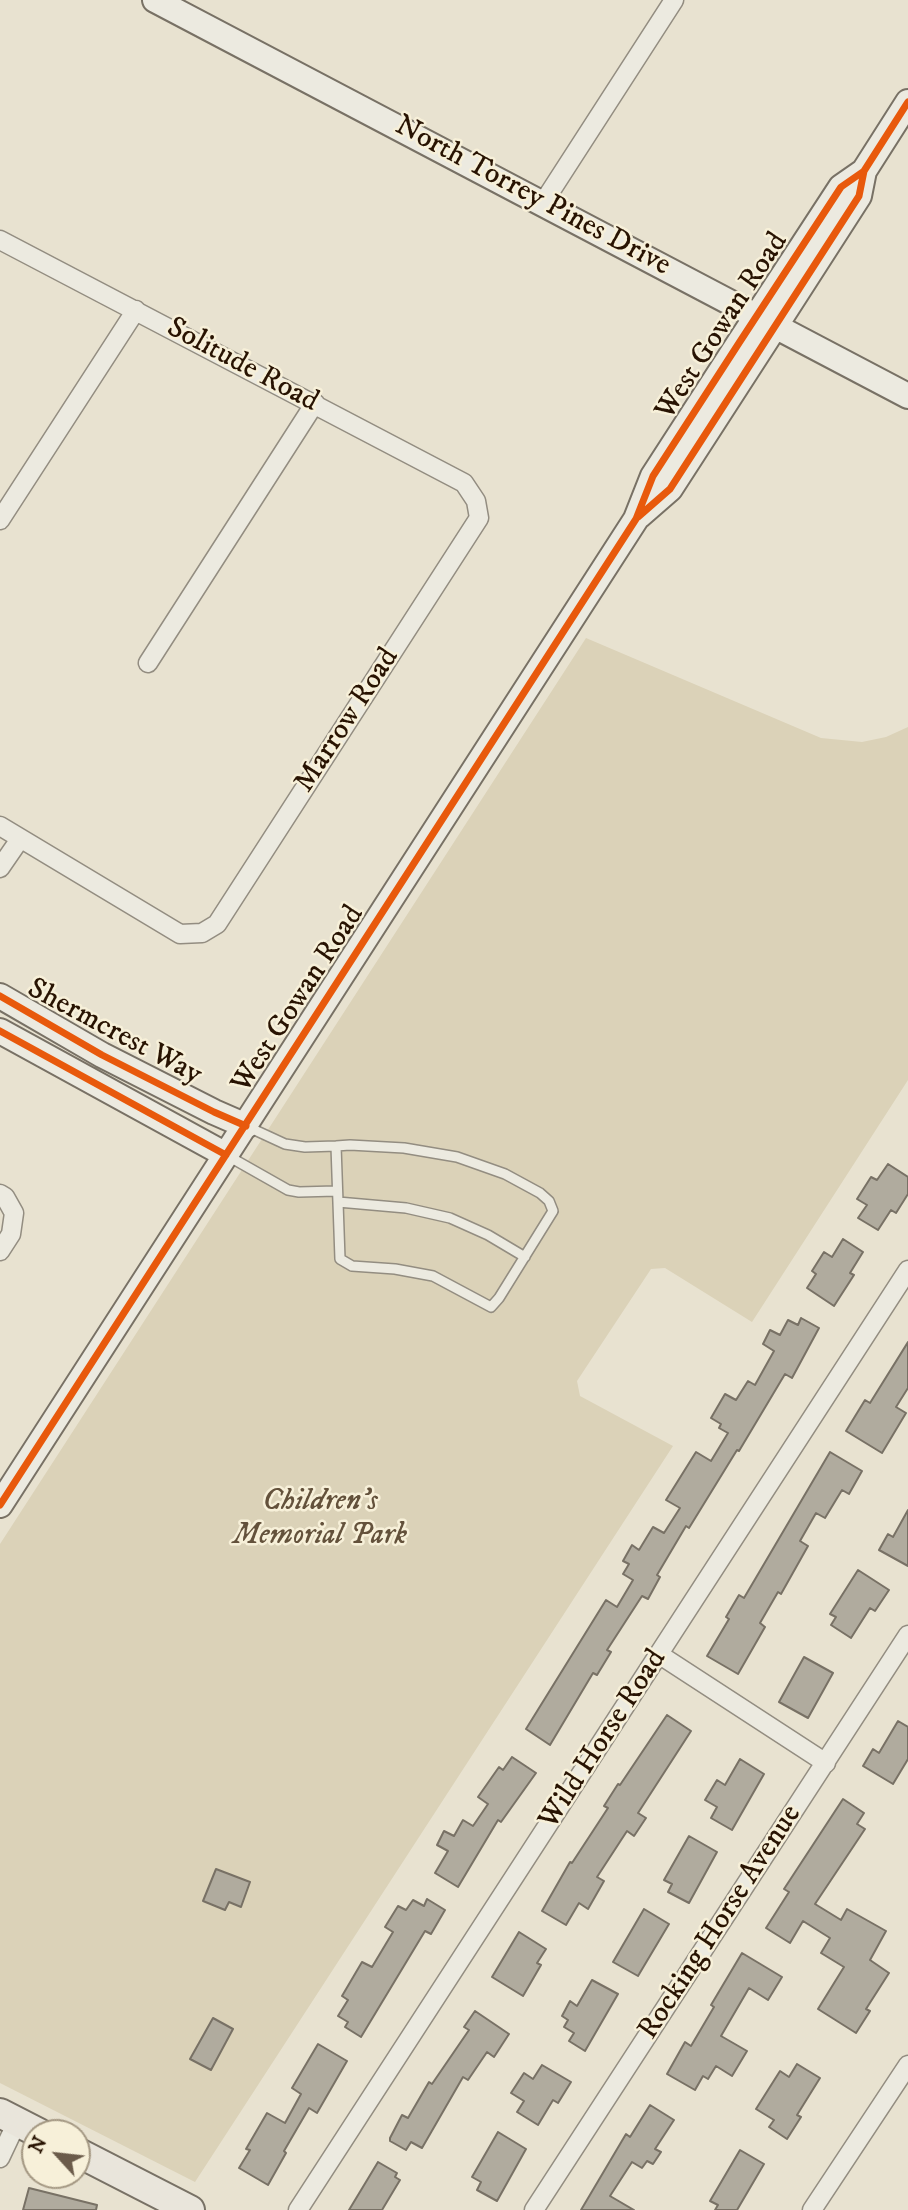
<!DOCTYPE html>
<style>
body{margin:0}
#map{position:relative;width:908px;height:2210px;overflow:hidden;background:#e8e2d0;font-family:"IM FELL DW Pica",serif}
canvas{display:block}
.north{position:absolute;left:21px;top:2119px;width:70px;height:70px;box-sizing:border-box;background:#f7f0d9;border:2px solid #a49883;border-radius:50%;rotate:297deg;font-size:19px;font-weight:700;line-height:28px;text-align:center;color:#281302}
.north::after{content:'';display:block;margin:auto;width:24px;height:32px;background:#6b5b4a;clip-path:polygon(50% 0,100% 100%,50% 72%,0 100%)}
</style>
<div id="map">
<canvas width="908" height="2210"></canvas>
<div class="north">N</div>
</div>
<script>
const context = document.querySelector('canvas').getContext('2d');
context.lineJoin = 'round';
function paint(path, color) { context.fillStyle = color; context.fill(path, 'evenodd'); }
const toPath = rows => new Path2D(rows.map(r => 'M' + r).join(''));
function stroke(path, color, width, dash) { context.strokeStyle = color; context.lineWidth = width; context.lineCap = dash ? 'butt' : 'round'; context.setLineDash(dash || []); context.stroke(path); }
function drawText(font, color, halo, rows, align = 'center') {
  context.font = font + ' "IM FELL DW Pica",serif'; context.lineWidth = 5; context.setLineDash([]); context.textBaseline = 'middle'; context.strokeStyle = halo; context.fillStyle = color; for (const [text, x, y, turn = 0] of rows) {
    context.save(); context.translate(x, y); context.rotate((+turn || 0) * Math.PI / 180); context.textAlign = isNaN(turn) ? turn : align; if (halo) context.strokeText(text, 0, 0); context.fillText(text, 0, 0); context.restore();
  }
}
const green = toPath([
 [586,638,821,738,862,742,886,737,908,727,908,1080,752,1322,665,1268,651,1269,577,1381,580,1396,673,1446,195,2182,0,2083,0,1544]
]);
const building = toPath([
 [888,1164,908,1177,908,1194,896,1213,891,1210,878,1230,858,1218,867,1205,857,1199,871,1177,877,1180,888,1164],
 [843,1239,863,1252,850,1273,854,1275,834,1306,807,1288,816,1274,812,1271,824,1252,832,1257,843,1239],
 [801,1318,819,1328,792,1378,785,1374,739,1451,737,1450,689,1528,686,1526,657,1575,660,1577,648,1599,642,1596,607,1650,611,1652,597,1675,593,1673,550,1745,526,1729,606,1600,617,1607,633,1580,623,1574,629,1564,623,1561,632,1545,639,1550,653,1527,664,1533,680,1508,666,1500,696,1452,711,1461,728,1433,719,1428,721,1424,711,1418,725,1394,736,1400,748,1381,755,1385,774,1351,763,1344,770,1330,780,1335,788,1320,798,1325,801,1318],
 [908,1342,908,1388,896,1407,906,1413,882,1453,846,1431,865,1400,870,1403,908,1342],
 [830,1452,862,1471,849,1494,842,1490,825,1518,816,1513,800,1541,808,1546,781,1594,778,1592,760,1623,765,1627,738,1674,707,1656,729,1619,726,1617,739,1595,744,1598,830,1452],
 [908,1510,908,1566,879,1550,888,1534,893,1537,908,1510],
 [858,1570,889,1590,875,1611,870,1608,851,1638,831,1625,836,1617,830,1614,858,1570],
 [804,1657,833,1673,808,1718,779,1702,804,1657],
 [667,1715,691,1731,638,1813,646,1818,634,1836,627,1831,597,1877,604,1881,588,1909,579,1903,566,1925,542,1911,570,1862,572,1863,608,1808,604,1806,618,1784,620,1785,667,1715],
 [898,1721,908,1727,908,1759,893,1784,863,1766,873,1749,879,1753,898,1721],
 [512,1757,536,1773,501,1822,498,1820,458,1887,435,1873,448,1851,437,1845,444,1831,454,1836,463,1820,473,1826,488,1804,478,1797,499,1767,503,1770,512,1757],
 [740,1759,764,1774,732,1830,711,1818,717,1807,705,1800,717,1780,725,1785,740,1759],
 [843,1799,864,1813,857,1824,865,1829,815,1904,841,1920,847,1909,886,1931,870,1960,889,1973,866,2009,870,2011,856,2033,818,2009,844,1967,821,1953,830,1938,803,1921,790,1943,766,1928,789,1892,784,1889,843,1799],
 [689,1836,717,1852,689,1903,668,1892,672,1884,664,1880,689,1836],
 [216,1869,250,1882,241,1907,229,1902,225,1910,203,1901,216,1869],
 [427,1899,445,1910,431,1934,425,1931,361,2037,345,2027,348,2022,338,2016,348,2000,342,1996,362,1962,372,1967,393,1932,385,1927,398,1906,406,1910,413,1900,424,1906,427,1899],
 [644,1909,669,1924,638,1976,613,1962,644,1909],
 [519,1932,546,1949,537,1963,541,1965,523,1996,492,1977,519,1932],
 [742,1953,782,1977,768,2000,749,1988,721,2036,747,2051,732,2076,716,2066,708,2079,703,2076,695,2090,667,2074,685,2042,691,2046,714,2007,711,2005,742,1953],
 [592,1980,618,1994,585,2051,569,2041,574,2033,564,2027,568,2020,562,2016,570,2001,577,2006,592,1980],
 [475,2011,509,2034,494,2057,487,2052,468,2080,463,2077,422,2148,411,2142,406,2150,390,2141,390,2138,402,2115,408,2118,429,2082,432,2084,469,2030,464,2027,475,2011],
 [213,2018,233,2029,211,2070,190,2059,213,2018],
 [318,2044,347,2061,317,2113,309,2108,284,2151,286,2153,268,2185,239,2168,250,2150,246,2149,267,2113,285,2123,301,2094,292,2088,318,2044],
 [797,2064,820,2078,797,2115,801,2117,787,2139,769,2127,774,2120,756,2109,780,2071,789,2077,797,2064],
 [542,2065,571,2082,558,2103,553,2100,538,2125,517,2112,524,2101,511,2093,524,2073,533,2079,542,2065],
 [650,2105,674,2120,655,2149,661,2152,653,2164,647,2161,642,2168,632,2162,610,2196,634,2210,581,2210,626,2134,630,2137,650,2105],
 [498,2132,526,2149,497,2201,477,2190,481,2182,472,2177,498,2132],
 [740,2150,764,2164,737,2210,715,2210,718,2205,710,2201,740,2150],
 [378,2162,397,2173,395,2177,400,2180,382,2210,349,2210,378,2162],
 [29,2188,97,2205,96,2210,23,2210,29,2188]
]);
const lane = toPath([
 [246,1126,285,1144,305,1147,336,1146,350,1145,404,1148,457,1157,505,1174,540,1193,549,1201,553,1211,499,1298,491,1307,433,1276,395,1269,352,1266,340,1259,336,1146],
 [228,1156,288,1190,299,1192,336,1191],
 [338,1202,406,1208,450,1218,488,1235,525,1257]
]);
const street = toPath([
 [543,203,674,0],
 [0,240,464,483,476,501,479,518,217,924,202,933,180,934,0,826],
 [0,520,136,310],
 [148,663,315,403],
 [0,868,20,839],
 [0,1194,5,1197,14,1213,11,1234,0,1251],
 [660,1655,826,1763],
 [0,2158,17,2122],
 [298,2210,908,1270],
 [534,2210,908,1635],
 [812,2210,908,2065]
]);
const secondary = toPath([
 [155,0,908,396],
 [639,516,670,489,776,325,859,196,864,171],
 [0,996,102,1055,214,1112,246,1126],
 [0,1031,226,1155],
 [0,1505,636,519,653,476,739,343,841,187,864,171,908,102]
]);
const primary = toPath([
 [0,2113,39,2133],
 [77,2152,190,2210]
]);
const cycleway = toPath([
 [638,517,670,489,859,196,864,171],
 [0,996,102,1055,214,1112,246,1126],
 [0,1031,226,1155],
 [0,1505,636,519,653,476,739,343,841,187,864,171,908,102]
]);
const streetNames = [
 ["North Torrey Pines Drive",532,197,28],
 ["West Gowan Road",723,327,-57],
 ["Solitude Road",242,366,28],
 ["Marrow Road",348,721,-57],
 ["West Gowan Road",299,1000,-57],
 ["Shermcrest Way",114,1033,28],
 ["Wild Horse Road",604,1740,-57],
 ["Rocking Horse Avenue",721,1923,-57]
];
const parkNames = [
 ["Children's",320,1503],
 ["Memorial Park",320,1537]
];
paint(green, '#dbd2b8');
paint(building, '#b0ab9e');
stroke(building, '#787165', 2);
stroke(lane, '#938d81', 12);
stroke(street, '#938d81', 21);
stroke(secondary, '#787165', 28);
stroke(primary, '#787165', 32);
stroke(lane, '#eceae0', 9);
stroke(street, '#eceae0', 18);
stroke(secondary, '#eceae0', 24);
stroke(primary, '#e9e5db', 28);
stroke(cycleway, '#e8590c', 7);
drawText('30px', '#281302', '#f7f0d9', streetNames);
drawText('italic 30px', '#63513b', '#f7f0d9', parkNames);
</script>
